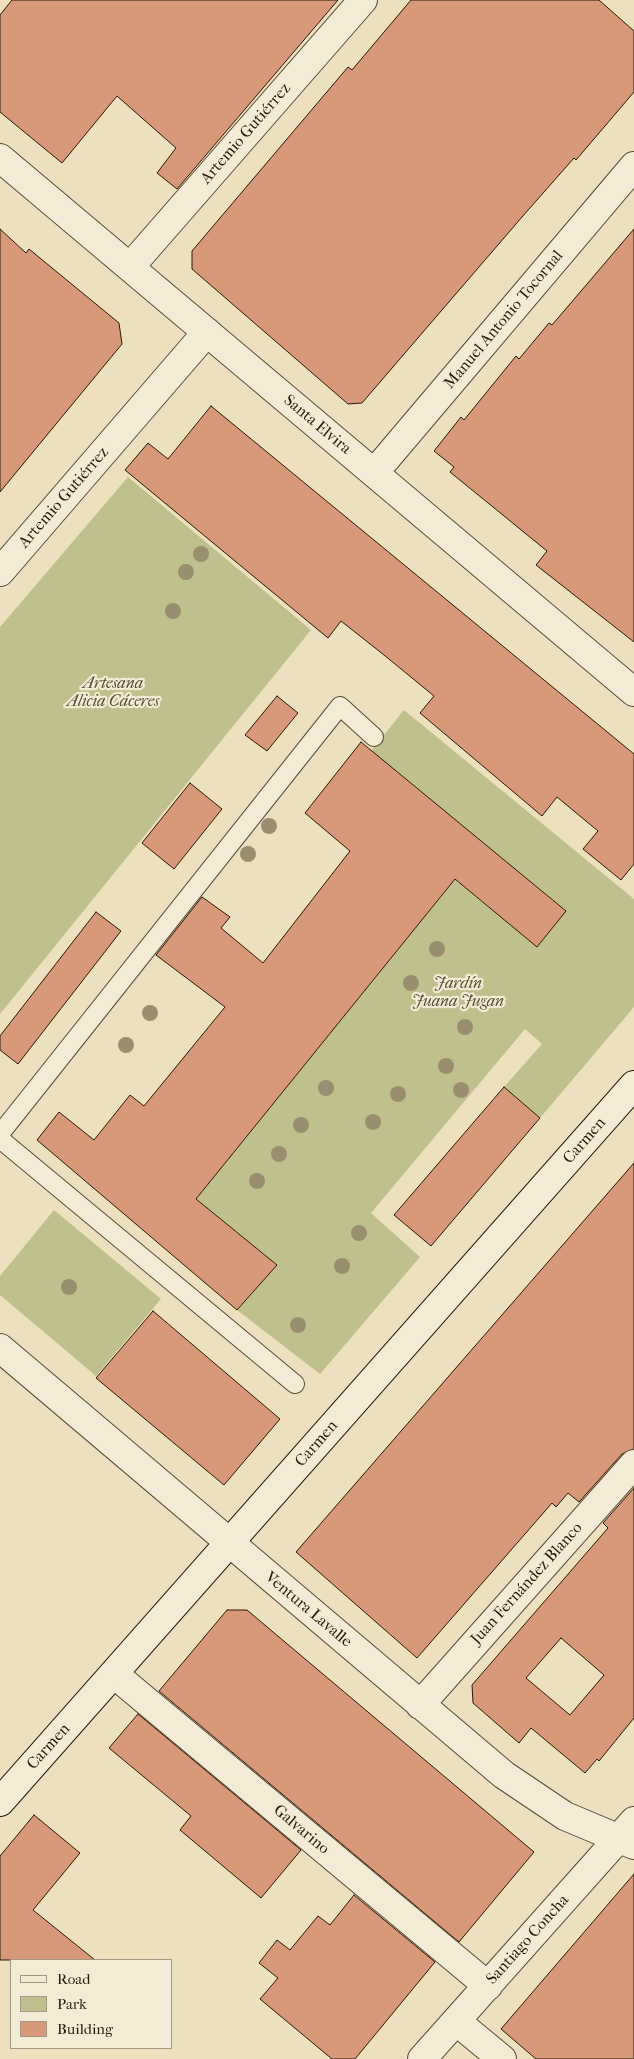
<!DOCTYPE html>
<meta charset="utf-8">
<style>
body{margin:0}
#map{position:relative;width:634px;height:2059px;overflow:hidden;background:#ede0bf;font-family:"IM FELL French Canon",serif}
canvas{display:block}
.legend{position:absolute;left:10px;top:1959px;width:162px;height:90px;box-sizing:border-box;background:#f3ebd5;border:1px solid #a29782;margin:0;padding:6px 9px;list-style:none;font-size:15px;color:#281906}
.legend li{display:flex;align-items:center;gap:10px;height:25px}
.legend b{width:25px;border:1px solid #a29782}
</style>
<div id="map">
<canvas width="634" height="2059"></canvas>
<ul class="legend">
<li><b style="height:6px;background:#f3ebd5"></b>Road</li>
<li><b style="height:14px;background:#bfc08d"></b>Park</li>
<li><b style="height:14px;background:#d8997a"></b>Building</li>
</ul>
</div>
<script>
const context = document.querySelector('canvas').getContext('2d');
context.lineJoin = 'round';
function paint(path, color) { context.fillStyle = color; context.fill(path, 'evenodd'); }
const toPath = rows => new Path2D(rows.map(r => 'M' + r).join(''));
function stroke(path, color, width, dash) { context.strokeStyle = color; context.lineWidth = width; context.lineCap = dash ? 'butt' : 'round'; context.setLineDash(dash || []); context.stroke(path); }
function drawText(font, color, halo, rows, align = 'center') {
  context.font = font + ' "IM FELL French Canon",serif'; context.lineWidth = 4.5; context.setLineDash([]); context.textBaseline = 'middle'; context.strokeStyle = halo; context.fillStyle = color; for (const [text, x, y, turn = 0] of rows) {
    context.save(); context.translate(x, y); context.rotate((+turn || 0) * Math.PI / 180); context.textAlign = isNaN(turn) ? turn : align; if (halo) context.strokeText(text, 0, 0); context.fillText(text, 0, 0); context.restore();
  }
}
const green = toPath([
 [128,477,311,630,0,1014,0,627],
 [404,710,634,899,634,1007,540,1118,504,1087,542,1044,525,1029,371,1213,420,1257,320,1374,237,1310,277,1265,196,1199,455,879,537,947,566,911,371,751],
 [54,1210,161,1299,96,1376,0,1295,0,1276]
]);
const building = toPath([
 [12,0,338,0,177,189,157,173,176,148,117,96,62,163,0,112,0,15,12,0],
 [411,0,599,0,634,31,634,92,576,160,574,158,522,217,362,403,348,404,192,269,192,251,348,67,352,70,411,0],
 [0,229,26,253,29,249,119,323,122,344,0,492,0,229],
 [634,229,634,642,536,565,547,551,450,472,454,467,434,451,461,417,464,420,516,356,519,359,549,323,552,325,634,229],
 [211,406,634,754,634,864,621,880,583,849,598,831,557,797,542,816,420,713,434,696,384,655,341,621,328,638,125,470,148,443,168,459,211,406],
 [277,696,298,713,267,751,245,735,277,696],
 [361,742,566,911,537,947,455,879,196,1199,277,1265,237,1310,37,1140,59,1112,94,1140,130,1095,144,1106,225,1007,156,955,202,897,230,917,221,928,263,963,350,851,305,813,361,742],
 [190,783,222,809,174,869,142,843,190,783],
 [96,912,121,931,18,1064,0,1050,0,1036,96,912],
 [504,1087,540,1118,431,1246,394,1215,504,1087],
 [634,1163,634,1449,622,1454,579,1502,568,1493,556,1507,552,1503,417,1658,296,1552,634,1163],
 [153,1311,280,1419,224,1485,96,1378,153,1311],
 [634,1488,634,1718,599,1761,597,1759,585,1773,531,1728,519,1743,473,1703,472,1685,608,1528,603,1523,634,1488],
 [561,1638,604,1675,570,1715,526,1678,561,1638],
 [227,1610,247,1610,534,1852,459,1942,159,1691,227,1610],
 [138,1714,301,1850,261,1898,180,1830,191,1816,109,1748,138,1714],
 [34,1815,80,1853,33,1910,95,1960,0,1960,0,1856,34,1815],
 [634,1874,634,2059,536,2059,501,2029,634,1874],
 [354,1895,435,1962,355,2059,332,2059,260,1999,278,1978,259,1963,277,1940,290,1950,318,1916,330,1925,354,1895]
]);
const lane = toPath([
 [0,1134,340,706,374,737],
 [0,1139,295,1384]
]);
const street = toPath([
 [0,158,634,692],
 [130,267,363,0],
 [374,473,634,166],
 [0,572,207,332],
 [0,1348,504,1775,565,1816,634,1845],
 [114,1674,488,1986],
 [420,1705,634,1464],
 [456,2021,502,2059],
 [422,2059,634,1821]
]);
const secondary = toPath([
 [0,1802,634,1085]
]);
const trees = [
 [201,554],
 [186,572],
 [173,611],
 [269,826],
 [248,854],
 [437,949],
 [411,983],
 [150,1013],
 [465,1027],
 [126,1045],
 [446,1066],
 [326,1088],
 [461,1090],
 [398,1094],
 [373,1122],
 [301,1125],
 [279,1154],
 [257,1181],
 [359,1233],
 [342,1266],
 [69,1287],
 [298,1325]
];
const streetNames = [
 ["Artemio Gutiérrez",246,134,-49],
 ["Manuel Antonio Tocornal",504,320,-50],
 ["Santa Elvira",317,425,40],
 ["Artemio Gutiérrez",64,498,-49],
 ["Carmen",585,1141,-49],
 ["Carmen",317,1444,-49],
 ["Juan Fernández Blanco",527,1584,-48],
 ["Ventura Lavalle",308,1610,40],
 ["Carmen",49,1747,-48],
 ["Galvarino",301,1830,40],
 ["Santiago Concha",528,1940,-48]
];
const parkNames = [
 ["Artesana",113,684],
 ["Alicia Cáceres",113,702],
 ["Jardín",458,984],
 ["Juana Jugan",458,1002]
];
paint(green, '#bfc08d');
paint(building, '#d8997a');
stroke(building, '#281906', 1);
stroke(lane, '#594b34', 20);
stroke(street, '#594b34', 30);
stroke(secondary, '#281906', 30);
stroke(lane, '#f3ebd5', 18);
stroke(street, '#f3ebd5', 28);
stroke(secondary, '#f3ebd5', 28);
context.fillStyle = '#998e6f';
for (const [x, y] of trees) { context.beginPath(); context.arc(x, y, 8, 0, 2 * Math.PI); context.fill(); }
drawText('16px', '#281906', '#f3ebd5', streetNames);
drawText('italic 16px', '#554b2e', '#f3ebd5', parkNames);
</script>
